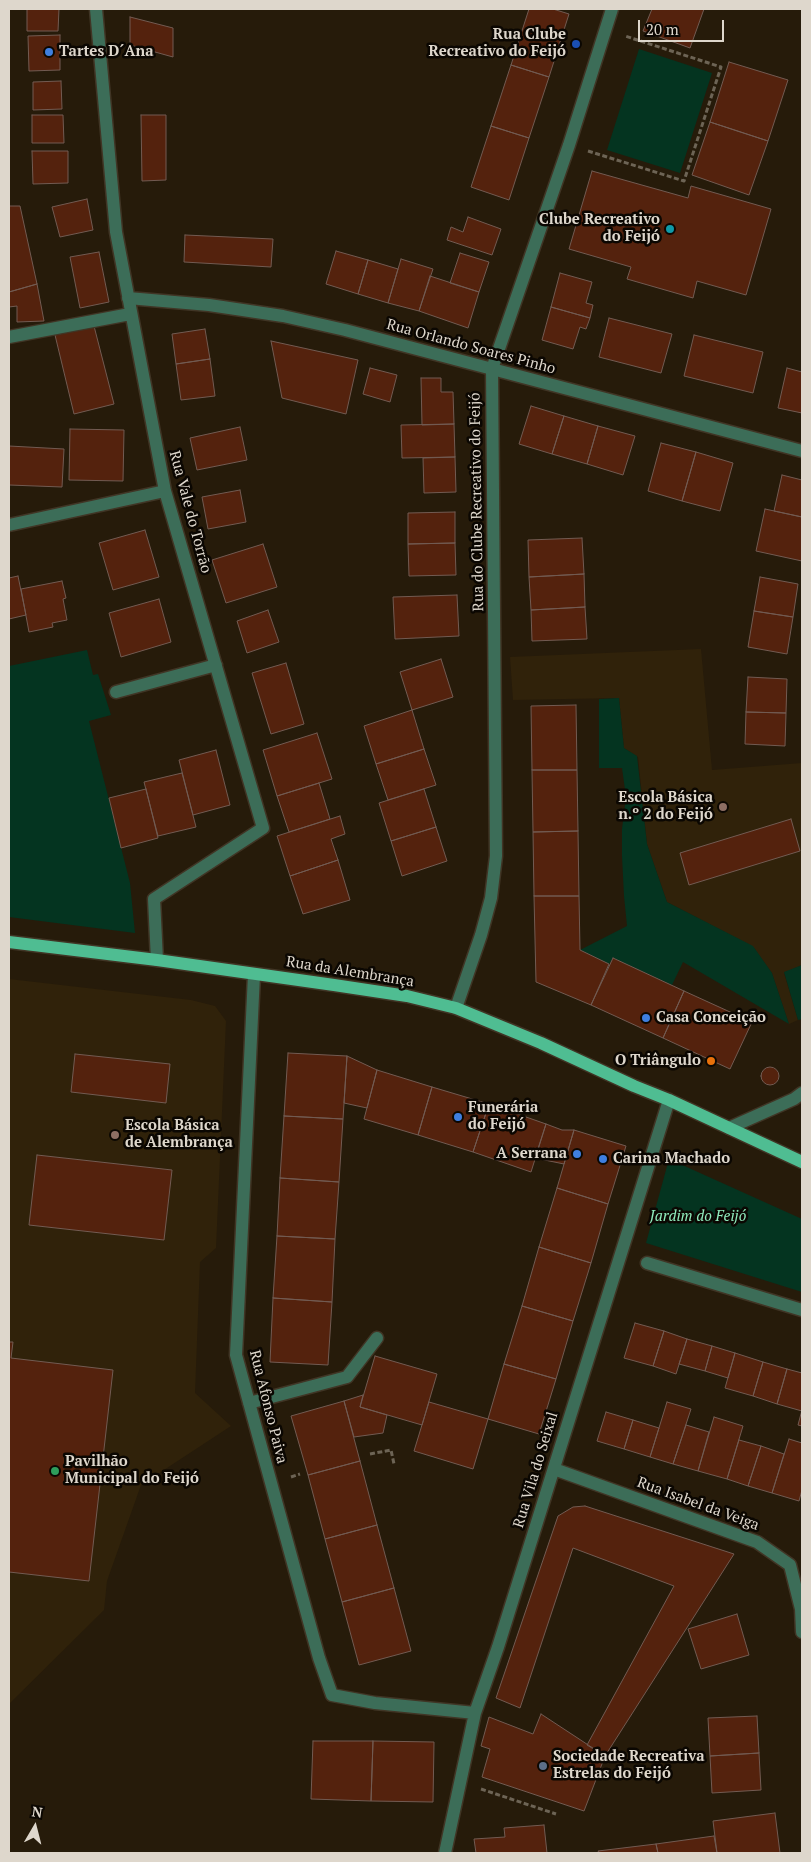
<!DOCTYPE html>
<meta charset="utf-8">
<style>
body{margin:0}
#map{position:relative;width:811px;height:1862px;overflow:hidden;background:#261b0a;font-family:"PT Serif",serif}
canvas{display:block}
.frame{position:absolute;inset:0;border:10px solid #ded7cc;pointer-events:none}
.north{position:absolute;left:10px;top:1802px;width:50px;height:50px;-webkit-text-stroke:4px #0b0702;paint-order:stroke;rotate:8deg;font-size:14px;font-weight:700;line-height:20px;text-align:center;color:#ded7cc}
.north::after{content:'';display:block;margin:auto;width:18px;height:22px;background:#ded7cc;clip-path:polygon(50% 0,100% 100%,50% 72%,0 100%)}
.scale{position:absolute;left:638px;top:20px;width:86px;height:22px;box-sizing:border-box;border:2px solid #ded7cc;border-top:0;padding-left:6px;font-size:15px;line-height:18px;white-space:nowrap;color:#ded7cc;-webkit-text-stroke:4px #0b0702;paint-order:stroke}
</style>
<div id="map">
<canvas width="811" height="1862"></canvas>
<div class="frame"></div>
<div class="north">N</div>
<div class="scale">20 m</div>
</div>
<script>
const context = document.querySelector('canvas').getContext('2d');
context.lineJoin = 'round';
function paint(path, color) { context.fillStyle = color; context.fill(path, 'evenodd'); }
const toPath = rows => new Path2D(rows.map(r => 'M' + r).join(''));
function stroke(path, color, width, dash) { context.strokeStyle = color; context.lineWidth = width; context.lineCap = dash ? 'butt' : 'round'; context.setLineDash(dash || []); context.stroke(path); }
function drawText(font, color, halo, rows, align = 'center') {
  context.font = font + ' "PT Serif",serif'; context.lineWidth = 5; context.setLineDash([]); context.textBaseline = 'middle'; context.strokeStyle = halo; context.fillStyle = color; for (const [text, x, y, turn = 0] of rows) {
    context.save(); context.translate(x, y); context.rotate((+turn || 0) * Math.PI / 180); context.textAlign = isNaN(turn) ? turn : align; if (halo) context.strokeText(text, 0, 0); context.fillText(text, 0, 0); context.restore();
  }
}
const built = toPath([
 [701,649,712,770,802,763,802,965,784,973,798,1020,789,1024,772,973,753,947,667,902,647,844,638,757,624,748,619,698,513,700,510,657],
 [9,979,191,1000,215,1006,226,1021,216,1248,200,1262,195,1393,231,1426,141,1485,107,1581,104,1610,9,1704]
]);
const green = toPath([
 [639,49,712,73,680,173,607,150],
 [87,650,93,675,98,674,111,715,89,721,130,883,135,933,9,917,9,666],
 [619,698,624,748,637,756,647,844,667,902,753,946,772,973,789,1024,683,962,672,985,613,958,609,964,580,950,627,926,624,896,622,856,622,829,626,797,622,768,599,768,599,699],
 [802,965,802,1019,798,1020,784,972],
 [669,1159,802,1219,802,1292,646,1243]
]);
const building = toPath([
 [27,9,59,9,58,31,27,31,27,9],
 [529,9,553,9,569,14,549,77,511,65,529,9],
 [652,9,704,9,690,48,643,31,652,9],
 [130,17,173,28,173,57,130,45,130,17],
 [60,35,60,70,29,71,28,36,60,35],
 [729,62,788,80,768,141,710,122,729,62],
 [511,65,549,77,529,138,491,126,511,65],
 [61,81,62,109,33,110,33,82,61,81],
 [32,115,63,115,64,143,32,143,32,115],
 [141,115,166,115,166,180,142,181,141,115],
 [710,122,768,141,749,195,692,175,710,122],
 [491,126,529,138,509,200,471,187,491,126],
 [32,151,68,151,68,183,33,184,32,151],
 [592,171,688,198,691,186,771,209,746,295,697,281,693,298,627,279,631,267,569,249,592,171],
 [87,199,93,230,60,237,52,207,87,199],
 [9,206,20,206,37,284,9,292,9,206],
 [468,217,501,229,492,255,447,240,451,227,463,232,468,217],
 [185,235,273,239,271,267,184,262,185,235],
 [336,251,368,260,358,294,326,284,336,251],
 [99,252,109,302,80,308,70,257,99,252],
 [460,253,489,262,479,292,450,283,460,253],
 [401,259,433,269,419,311,388,303,401,259],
 [368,260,398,269,388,303,358,294,368,260],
 [560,273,592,282,586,303,593,305,590,318,551,307,560,273],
 [430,276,479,292,468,328,419,311,430,276],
 [37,284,44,321,17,322,17,306,9,307,9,292,37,284],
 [551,307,590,318,586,329,580,327,573,349,542,340,551,307],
 [609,318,672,334,661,373,599,357,609,318],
 [94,326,114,404,74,414,55,335,94,326],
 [205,329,210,359,176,364,172,334,205,329],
 [694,335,763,352,753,393,684,376,694,335],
 [271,341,358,360,346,414,282,398,271,341],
 [210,359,215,396,181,400,176,364,210,359],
 [370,368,397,375,390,402,363,394,370,368],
 [787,368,802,372,802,413,778,408,787,368],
 [421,378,441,378,441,392,453,392,454,424,422,425,421,378],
 [531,406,564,416,552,454,519,444,531,406],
 [564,416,598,426,587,464,552,454,564,416],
 [454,424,455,457,402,458,401,425,454,424],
 [598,426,635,436,623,475,587,464,598,426],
 [240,427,247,460,197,470,190,438,240,427],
 [70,429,124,430,123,481,69,480,70,429],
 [661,443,696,452,682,501,648,491,661,443],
 [9,446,64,449,62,487,9,485,9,446],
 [696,452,733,463,720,511,682,501,696,452],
 [455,457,456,492,424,493,423,458,455,457],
 [782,475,802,480,802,517,774,511,782,475],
 [240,490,246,522,208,529,202,497,240,490],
 [765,509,802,517,802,561,756,551,765,509],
 [455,512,455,543,408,544,408,513,455,512],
 [145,530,159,577,113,590,99,543,145,530],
 [582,538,584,574,529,577,528,540,582,538],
 [455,543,456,575,409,576,408,544,455,543],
 [263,544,277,587,226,603,212,560,263,544],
 [584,574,585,607,531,610,529,577,584,574],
 [18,576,26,615,9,619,9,578,18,576],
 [760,577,798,584,793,617,754,611,760,577],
 [62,581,66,598,63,599,67,620,52,623,53,627,29,632,21,589,62,581],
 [457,595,459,636,395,639,393,597,457,595],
 [159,599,171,642,121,657,109,613,159,599],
 [585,607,587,639,532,641,531,610,585,607],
 [268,610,279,642,247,653,237,621,268,610],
 [754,611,793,617,787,654,748,647,754,611],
 [441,659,453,697,412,710,400,672,441,659],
 [286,663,304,724,271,734,252,673,286,663],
 [748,677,787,679,786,713,746,712,748,677],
 [576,705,577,770,532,770,531,706,576,705],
 [412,710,424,749,376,764,364,726,412,710],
 [746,712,786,713,785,746,745,744,746,712],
 [317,733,332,779,277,796,263,750,317,733],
 [424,749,436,785,388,800,376,764,424,749],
 [216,750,230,805,193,815,179,760,216,750],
 [532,770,577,770,578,831,533,832,532,770],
 [182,773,196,827,158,836,144,782,182,773],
 [319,783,330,819,289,832,277,796,319,783],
 [146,789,158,838,121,848,109,798,146,789],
 [424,789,436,827,391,841,379,803,424,789],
 [340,816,345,834,331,839,338,860,290,876,277,836,340,816],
 [791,819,800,851,689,885,680,853,791,819],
 [436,827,447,861,402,876,391,841,436,827],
 [578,831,579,896,534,896,533,832,578,831],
 [338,860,350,900,303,914,290,876,338,860],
 [534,896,579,896,580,950,609,964,591,1005,536,982,534,896],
 [613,958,684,991,663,1038,591,1005,613,958],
 [684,991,752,1022,730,1069,663,1038,684,991],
 [288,1053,347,1056,343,1119,284,1116,288,1053],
 [75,1054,170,1064,166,1103,71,1092,75,1054],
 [347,1056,377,1070,367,1108,344,1103,347,1056],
 '761 1076a9 9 0 1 1 18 0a9 9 0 1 1-18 0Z',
 [377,1070,432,1087,418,1135,364,1119,377,1070],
 [432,1087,489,1104,473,1152,418,1135,432,1087],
 [489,1104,546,1124,531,1172,473,1152,489,1104],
 [284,1116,343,1119,339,1182,280,1178,284,1116],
 [546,1124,562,1130,574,1130,564,1164,535,1158,546,1124],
 [574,1130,626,1146,608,1204,557,1188,574,1130],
 [37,1155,172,1170,164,1240,29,1225,37,1155],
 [280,1178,339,1182,335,1239,277,1236,280,1178],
 [557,1188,608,1204,591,1263,539,1247,557,1188],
 [277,1236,335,1239,332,1302,273,1298,277,1236],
 [539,1247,591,1263,573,1321,522,1306,539,1247],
 [273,1298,332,1302,328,1365,270,1362,273,1298],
 [522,1306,573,1321,556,1379,504,1364,522,1306],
 [635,1323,664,1331,653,1366,624,1358,635,1323],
 [664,1331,687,1339,676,1374,653,1366,664,1331],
 [687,1339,712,1346,705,1371,679,1364,687,1339],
 [9,1342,13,1342,11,1358,113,1370,89,1581,9,1572,9,1342],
 [712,1346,735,1353,728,1378,705,1371,712,1346],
 [735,1353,763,1362,753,1396,725,1388,735,1353],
 [375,1356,437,1374,422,1425,360,1407,375,1356],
 [763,1362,787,1369,777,1404,753,1396,763,1362],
 [504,1364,556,1379,539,1434,488,1419,504,1364],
 [787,1369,802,1373,802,1411,777,1404,787,1369],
 [363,1395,360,1407,387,1415,383,1433,354,1437,344,1401,363,1395],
 [344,1401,360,1461,308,1475,291,1416,344,1401],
 [429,1402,488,1419,473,1469,414,1451,429,1402],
 [667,1402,691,1409,673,1464,650,1457,667,1402],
 [802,1410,802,1426,798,1425,802,1410],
 [606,1412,633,1420,624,1449,597,1441,606,1412],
 [714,1417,743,1426,727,1479,698,1471,714,1417],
 [633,1420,659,1428,650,1457,624,1449,633,1420],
 [686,1425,709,1432,698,1471,673,1464,686,1425],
 [789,1439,802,1443,802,1490,799,1501,772,1493,789,1439],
 [739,1440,761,1446,748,1486,727,1479,739,1440],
 [761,1446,784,1454,772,1493,748,1486,761,1446],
 [360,1461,377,1525,325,1539,308,1475,360,1461],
 [585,1506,734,1554,605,1756,587,1745,674,1586,573,1548,520,1708,496,1698,558,1516,573,1507,585,1506],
 [377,1525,394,1588,342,1602,325,1539,377,1525],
 [394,1588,411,1651,359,1665,342,1602,394,1588],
 [737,1614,749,1655,701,1669,688,1629,737,1614],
 [541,1714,605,1756,584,1811,482,1777,490,1749,481,1746,489,1717,533,1734,541,1714],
 [757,1716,759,1753,710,1756,708,1718,757,1716],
 [313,1741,373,1741,371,1801,311,1799,313,1741],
 [373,1741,434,1742,433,1802,371,1801,373,1741],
 [759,1753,761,1790,712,1793,710,1756,759,1753],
 [775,1813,780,1853,717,1853,713,1821,775,1813],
 [544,1825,547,1853,476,1853,474,1839,505,1837,504,1828,544,1825],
 [714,1836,717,1853,658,1853,656,1844,714,1836],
 [656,1844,658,1853,599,1853,598,1851,656,1844]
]);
const path = toPath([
 [588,151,684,181,721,67,625,36],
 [370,1454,391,1450,394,1464],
 [291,1477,300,1474],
 [481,1789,556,1814]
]);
const minor = toPath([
 [96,9,116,232,165,491,263,828,154,899,157,960],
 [128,298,209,305,283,316,345,330,802,451],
 [9,337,130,314],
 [9,525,165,491],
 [116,692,216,665],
 [254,975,236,1355,319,1658,332,1695,375,1703,475,1713],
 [456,1008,481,935,491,898,496,856,492,369,569,145,612,9],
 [729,1128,794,1099,802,1093],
 [647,1263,802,1310],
 [249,1403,347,1377,377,1338],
 [554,1469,757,1542,790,1565,801,1609,802,1632],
 [445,1853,475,1713,498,1647,669,1100]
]);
const major = toPath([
 [9,942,157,960,334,985,407,996,456,1008,541,1043,634,1086,669,1100,802,1162]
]);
const markers = [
 [576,44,5,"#1a4fb4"],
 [49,52,5,"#3f7fe0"],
 [670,229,5,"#0f9aa8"],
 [723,807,5,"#8d6e63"],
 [646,1018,5,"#3f7fe0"],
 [711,1061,5,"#e8710a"],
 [458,1117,5,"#3f7fe0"],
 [115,1135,5,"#8d6e63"],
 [577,1154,5,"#3f7fe0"],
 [603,1159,5,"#3f7fe0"],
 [55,1471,5,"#2e9e5b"],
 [543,1766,5,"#5c6f8a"]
];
const poiNames = [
 ["Rua Clube",566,35,"right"],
 ["Recreativo do Feijó",566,52,"right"],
 ["Tartes D´Ana",59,52],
 ["Clube Recreativo",660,220,"right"],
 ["do Feijó",660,237,"right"],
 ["Escola Básica",713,798,"right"],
 ["n.º 2 do Feijó",713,815,"right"],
 ["Casa Conceição",656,1018],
 ["O Triângulo",701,1061,"right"],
 ["Funerária",468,1108],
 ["do Feijó",468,1125],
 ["Escola Básica",125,1126],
 ["de Alembrança",125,1143],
 ["A Serrana",567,1154,"right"],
 ["Carina Machado",613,1159],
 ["Pavilhão",65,1462],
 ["Municipal do Feijó",65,1479],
 ["Sociedade Recreativa",553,1757],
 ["Estrelas do Feijó",553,1774]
];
const streetNames = [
 ["Rua Orlando Soares Pinho",471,347,15],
 ["Rua do Clube Recreativo do Feijó",477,502,-91],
 ["Rua Vale do Torrão",190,512,75],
 ["Rua da Alembrança",350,972,9],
 ["Rua Afonso Paiva",268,1407,76],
 ["Rua Vila do Seixal",536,1470,-73],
 ["Rua Isabel da Veiga",698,1504,20]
];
const parkNames = [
 ["Jardim do Feijó",698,1217]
];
paint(built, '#30220a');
paint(green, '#043420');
paint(building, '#54220d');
stroke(building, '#725b52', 1);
stroke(minor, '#403525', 15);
stroke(major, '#403525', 15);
stroke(path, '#6d6455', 3, [5, 2.5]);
stroke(minor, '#3c6d58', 12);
stroke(major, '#4fbd92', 12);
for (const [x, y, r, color] of markers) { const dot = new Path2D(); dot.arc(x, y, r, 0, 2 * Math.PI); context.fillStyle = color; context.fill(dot); stroke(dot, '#0b0702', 2); }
drawText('bold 15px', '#ded7cc', '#0b0702', poiNames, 'left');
drawText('15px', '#ded7cc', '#0b0702', streetNames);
drawText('italic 15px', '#90ecbd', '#0b0702', parkNames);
</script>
